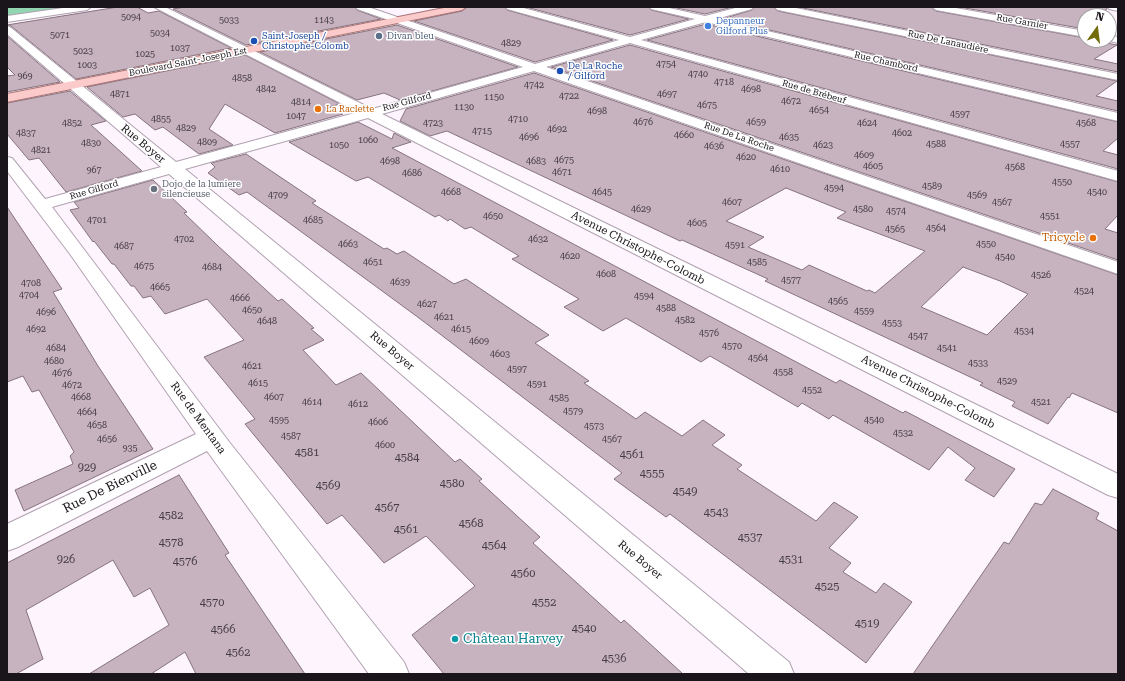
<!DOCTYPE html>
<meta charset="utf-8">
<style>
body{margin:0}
#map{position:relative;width:1125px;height:681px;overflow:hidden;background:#fef4fe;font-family:"Roboto Serif",serif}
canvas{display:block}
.frame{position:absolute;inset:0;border:8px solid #1a151a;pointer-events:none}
.north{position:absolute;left:1077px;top:8px;width:40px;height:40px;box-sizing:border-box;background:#fff;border:1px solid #a3a1a3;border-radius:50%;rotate:14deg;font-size:11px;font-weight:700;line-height:16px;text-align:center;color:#1a151a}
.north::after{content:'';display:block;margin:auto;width:14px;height:18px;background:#726d0a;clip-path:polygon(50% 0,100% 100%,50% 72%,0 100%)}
</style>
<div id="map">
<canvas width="1125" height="681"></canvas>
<div class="frame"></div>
<div class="north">N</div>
</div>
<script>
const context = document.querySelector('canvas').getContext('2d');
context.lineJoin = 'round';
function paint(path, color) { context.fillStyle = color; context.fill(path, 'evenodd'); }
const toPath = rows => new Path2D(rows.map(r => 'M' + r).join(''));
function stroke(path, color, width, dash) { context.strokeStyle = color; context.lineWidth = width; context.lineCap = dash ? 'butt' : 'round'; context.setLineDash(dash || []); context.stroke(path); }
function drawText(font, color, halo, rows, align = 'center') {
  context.font = font + ' "Roboto Serif",serif'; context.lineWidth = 3; context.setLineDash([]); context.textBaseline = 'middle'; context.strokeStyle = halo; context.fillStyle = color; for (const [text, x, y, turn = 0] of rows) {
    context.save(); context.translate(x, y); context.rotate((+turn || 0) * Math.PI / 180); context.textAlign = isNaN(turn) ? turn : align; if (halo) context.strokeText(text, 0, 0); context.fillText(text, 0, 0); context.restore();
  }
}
const green = toPath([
 [7,7,73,7,7,17]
]);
const building = toPath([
 [118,7,137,7,148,13,159,11,231,48,76,79,11,26,7,25,118,7],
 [185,7,355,7,357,10,381,19,246,45,173,9,185,7],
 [467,7,505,7,507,10,613,40,535,62,414,21,462,11,467,7],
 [526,7,649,7,651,10,689,19,630,35,526,7],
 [672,7,733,7,705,14,672,7],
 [754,7,773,7,778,11,1117,81,1096,96,1118,101,1118,111,722,19,752,10,754,7],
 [798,7,931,7,936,11,1085,38,1085,40,1098,40,1096,41,1117,45,1094,59,1118,64,1118,72,798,7],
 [959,7,1107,7,1107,9,1094,16,1085,16,1085,20,1082,22,1085,22,1085,29,959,7],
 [706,24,1118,122,1118,138,1103,151,1118,155,1118,169,647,40,706,24],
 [397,25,518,67,400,100,384,93,357,100,260,52,397,25],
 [7,36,60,82,7,92,7,76,15,75,7,67,7,36],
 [630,45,1118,182,1118,215,1105,229,1118,233,1118,260,551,67,630,45],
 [245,55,340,104,329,107,343,114,275,133,225,104,209,129,233,145,199,154,163,127,155,130,135,114,123,117,87,87,245,55],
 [534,73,1118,275,1118,413,1072,393,1069,398,1068,397,1048,424,1012,406,1015,402,980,385,983,383,765,281,768,279,682,240,680,241,447,131,430,136,400,121,406,109,534,73],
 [786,188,846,212,837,218,925,251,875,293,869,290,867,291,809,265,802,270,748,247,764,237,726,221,786,188],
 [963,267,1000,281,1028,294,987,335,921,307,963,267],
 [70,91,106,121,91,125,142,171,66,192,39,158,29,160,7,134,7,103,70,91],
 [358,122,392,139,394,133,411,142,392,148,836,383,840,380,903,413,905,411,1015,469,994,497,965,480,975,468,948,447,929,470,833,415,829,419,802,403,798,407,710,356,701,362,626,318,603,331,564,307,579,299,512,259,519,256,471,227,465,229,450,219,448,221,439,215,435,217,368,177,356,181,289,142,358,122],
 [246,154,316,201,312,203,384,249,387,248,397,254,404,251,454,284,466,279,549,335,535,343,589,381,584,383,636,419,645,412,682,436,703,420,725,435,712,445,742,465,737,469,816,521,834,502,858,517,829,548,851,563,843,572,876,593,884,583,912,602,866,663,670,514,666,517,614,479,622,473,419,318,247,192,239,195,208,173,215,167,211,163,246,154],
 [153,180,187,212,184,213,217,245,278,301,282,299,314,328,311,329,324,340,303,350,336,385,361,373,455,462,460,459,482,479,479,481,540,537,533,543,621,623,624,620,683,674,444,674,412,635,475,586,426,536,384,563,342,515,327,524,245,424,255,419,204,357,244,340,207,299,165,314,151,296,143,298,134,286,131,286,114,264,112,264,94,241,93,242,70,210,79,208,74,202,153,180],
 [7,207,62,289,53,292,98,366,153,449,24,511,15,490,73,464,70,456,74,452,39,390,32,392,23,376,7,382,7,207],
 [179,475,229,553,225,555,305,674,196,674,185,652,151,674,89,674,169,625,150,588,134,597,113,560,26,610,43,659,16,674,7,674,7,563,179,475],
 [1053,489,1099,513,1096,519,1118,531,1118,674,913,674,1004,542,1009,544,1035,503,1042,505,1053,489]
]);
const minor = toPath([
 [70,7,91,7,87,10,7,22,7,16,70,7],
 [154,7,165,7,372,109,523,67,357,9,356,7,368,7,535,64,619,40,507,9,506,7,520,7,630,37,695,19,651,9,650,7,665,7,705,16,739,7,753,7,752,9,716,19,1118,113,1118,121,706,22,641,40,1118,171,1118,181,630,43,546,67,1118,262,1118,274,534,71,382,114,1118,474,1118,498,1108,495,368,118,185,169,789,662,794,674,749,674,169,174,52,207,230,443,404,662,409,674,369,674,207,451,18,547,7,551,7,524,196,434,70,254,7,171,7,157,12,158,45,199,161,167,7,34,7,26,10,27,176,162,358,112,154,7],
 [774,7,791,7,1118,74,1118,80,778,10,774,7],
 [932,7,950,7,1085,31,1085,37,936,10,932,7],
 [1108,7,1118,7,1118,11,1109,9,1108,7],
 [1109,35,1118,37,1118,43,1106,40,1109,40,1109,35]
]);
const major = toPath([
 [449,7,466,7,462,10,7,102,7,94,449,7]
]);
const markers = [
 [708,26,4,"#3f7fe0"],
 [379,36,4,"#5c6f8a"],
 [254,41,4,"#1a4fb4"],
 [560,71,4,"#1a4fb4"],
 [318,109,4,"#e8710a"],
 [154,189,4,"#6b7280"],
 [1093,238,4,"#e8710a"],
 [455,639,4,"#0f9aa8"]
];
const numberNames = [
 ["5094",131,17],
 ["5033",229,20],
 ["1143",324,20],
 ["5034",160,33],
 ["5071",60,35],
 ["4829",511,43],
 ["1037",180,48],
 ["5023",83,51],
 ["1025",145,54],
 ["4754",666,64],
 ["1003",87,65],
 ["4740",698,74],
 ["969",25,76],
 ["4858",242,78],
 ["4718",724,82],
 ["4742",534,85],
 ["4842",266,89],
 ["4698",751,89],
 ["4871",120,94],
 ["4697",667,94],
 ["4722",569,96],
 ["1150",494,97],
 ["4672",791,101],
 ["4814",301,102],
 ["4675",707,105],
 ["1130",464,107],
 ["4654",819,110],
 ["4698",597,111],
 ["4597",960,114],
 ["1047",296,116],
 ["4855",161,119],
 ["4710",518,119],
 ["4676",643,122],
 ["4659",756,122],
 ["4852",72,123],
 ["4723",433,123],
 ["4624",867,123],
 ["4568",1086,123],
 ["4829",186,128],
 ["4692",557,129],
 ["4715",482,131],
 ["4837",26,133],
 ["4602",902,133],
 ["4660",684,135],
 ["4696",529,137],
 ["4635",789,137],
 ["1060",368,140],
 ["4809",207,142],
 ["4830",91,143],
 ["4588",936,144],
 ["4557",1070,144],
 ["1050",339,145],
 ["4623",823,145],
 ["4636",714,146],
 ["4821",41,150],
 ["4609",864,155],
 ["4620",746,157],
 ["4675",564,160],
 ["4698",390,161],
 ["4683",536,161],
 ["4605",873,166],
 ["4568",1015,167],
 ["4610",780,169],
 ["967",94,170],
 ["4671",562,172],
 ["4686",412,173],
 ["4550",1062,182],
 ["4589",932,186],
 ["4594",834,188],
 ["4668",451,192],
 ["4645",602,192],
 ["4540",1097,192],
 ["4709",278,195],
 ["4569",977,195],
 ["4607",732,202],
 ["4567",1002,202],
 ["4629",641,209],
 ["4580",863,209],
 ["4574",896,211],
 ["4650",493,216],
 ["4551",1050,216],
 ["4701",97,220],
 ["4685",313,220],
 ["4605",697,223],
 ["4564",936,228],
 ["4565",895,229],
 ["4702",184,239],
 ["4632",538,239],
 ["4663",348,244],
 ["4550",986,244],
 ["4591",735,245],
 ["4687",124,246],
 ["4620",570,256],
 ["4540",1005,257],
 ["4651",373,262],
 ["4585",757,262],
 ["4675",144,266],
 ["4684",212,267],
 ["4608",606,274],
 ["4526",1041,275],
 ["4577",791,280],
 ["4639",400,282],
 ["4708",31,283],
 ["4665",160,287],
 ["4524",1084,291],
 ["4704",29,295],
 ["4594",644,296],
 ["4666",240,298],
 ["4565",838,301],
 ["4627",427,304],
 ["4588",666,308],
 ["4650",252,310],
 ["4559",864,311],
 ["4696",46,312],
 ["4621",444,317],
 ["4582",685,320],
 ["4648",267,321],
 ["4553",892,323],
 ["4692",36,329],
 ["4615",461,329],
 ["4534",1024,331],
 ["4576",709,333],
 ["4547",918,336],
 ["4609",479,341],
 ["4570",732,346],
 ["4684",56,348],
 ["4541",947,348],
 ["4603",500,354],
 ["4564",758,358],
 ["4680",54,361],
 ["4533",978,363],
 ["4621",252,366],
 ["4597",517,369],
 ["4558",783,372],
 ["4676",62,373],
 ["4529",1007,381],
 ["4615",258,383],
 ["4591",537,384],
 ["4672",72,385],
 ["4552",812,390],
 ["4668",81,397],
 ["4607",274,397],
 ["4585",559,398],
 ["4614",312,402],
 ["4521",1041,402],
 ["4612",358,404],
 ["4579",573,411],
 ["4664",87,412],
 ["4595",279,420],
 ["4540",874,420],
 ["4606",378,422],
 ["4658",97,425],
 ["4573",594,426],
 ["4532",903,433],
 ["4587",291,436],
 ["4656",107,439],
 ["4567",612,439],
 ["4600",385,445],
 ["935",130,448]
];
const farShopnames = [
 ["Depanneur",716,21],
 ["Gilford Plus",716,31]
];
const farStreetnames = [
 ["Rue Garnier",1022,22,10],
 ["Rue De Lanaudière",948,42,12],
 ["Boulevard Saint-Joseph Est",188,62,-11],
 ["Rue Chambord",886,62,13],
 ["Rue de Brébeuf",814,92,16],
 ["Rue Gilford",407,102,-15],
 ["Rue De La Roche",739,137,19],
 ["Rue Gilford",94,190,-16]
];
const farTransitnames = [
 ["Saint-Joseph /",262,36],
 ["Christophe-Colomb",262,46],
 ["De La Roche",568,66],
 ["/ Gilford",568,76]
];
const farServicenames = [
 ["Divan bleu",387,36]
];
const farFoodnames = [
 ["La Raclette",326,109]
];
const farWorshipnames = [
 ["Dojo de la lumiere",162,184],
 ["silencieuse",162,194]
];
const streetNames = [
 ["Rue Boyer",143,144,40],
 ["Avenue Christophe-Colomb",638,248,27],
 ["Rue Boyer",392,351,40],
 ["Avenue Christophe-Colomb",928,392,27],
 ["Rue de Mentana",198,418,54],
 ["Rue Boyer",640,560,40]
];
const foodNames = [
 ["Tricycle",1085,238]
];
const nearNumbernames = [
 ["4581",307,453],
 ["4561",632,455],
 ["4584",407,458],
 ["929",87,468],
 ["4555",652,474],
 ["4580",452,484],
 ["4569",328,486],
 ["4549",685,492],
 ["4567",387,508],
 ["4543",716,513],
 ["4582",171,516],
 ["4568",471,524],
 ["4561",406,530],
 ["4537",750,538],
 ["4578",171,543],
 ["4564",494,546],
 ["926",66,560],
 ["4531",791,560],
 ["4576",185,562],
 ["4560",523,574],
 ["4525",827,587],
 ["4570",212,603],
 ["4552",544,603],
 ["4519",867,624],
 ["4540",584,629],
 ["4566",223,630],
 ["4562",238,653],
 ["4536",614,659]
];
const nearStreetnames = [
 ["Rue De Bienville",110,487,-26]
];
const nearCulturenames = [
 ["Château Harvey",463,639]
];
paint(green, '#91d6b1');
paint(building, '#c7b3bf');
stroke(building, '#85727d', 1);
stroke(minor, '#b0a1b0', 2);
stroke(major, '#aa7475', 2);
paint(minor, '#fff');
paint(major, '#fbcaca');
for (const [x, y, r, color] of markers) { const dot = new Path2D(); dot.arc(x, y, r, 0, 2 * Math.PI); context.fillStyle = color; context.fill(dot); stroke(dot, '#fff', 1.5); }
drawText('9px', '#453c43', null, numberNames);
drawText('9px', '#366cbe', '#fff', farShopnames, 'left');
drawText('9px', '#1a151a', '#fff', farStreetnames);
drawText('9px', '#164399', '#fff', farTransitnames, 'left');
drawText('9px', '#4e5e75', '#fff', farServicenames, 'left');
drawText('9px', '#c56008', '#fff', farFoodnames, 'left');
drawText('9px', '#5b616d', '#fff', farWorshipnames, 'left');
drawText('11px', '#1a151a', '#fff', streetNames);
drawText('11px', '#c56008', '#fff', foodNames, 'right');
drawText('11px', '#453c43', null, nearNumbernames);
drawText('13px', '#1a151a', '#fff', nearStreetnames);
drawText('13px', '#0d838f', '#fff', nearCulturenames, 'left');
</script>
